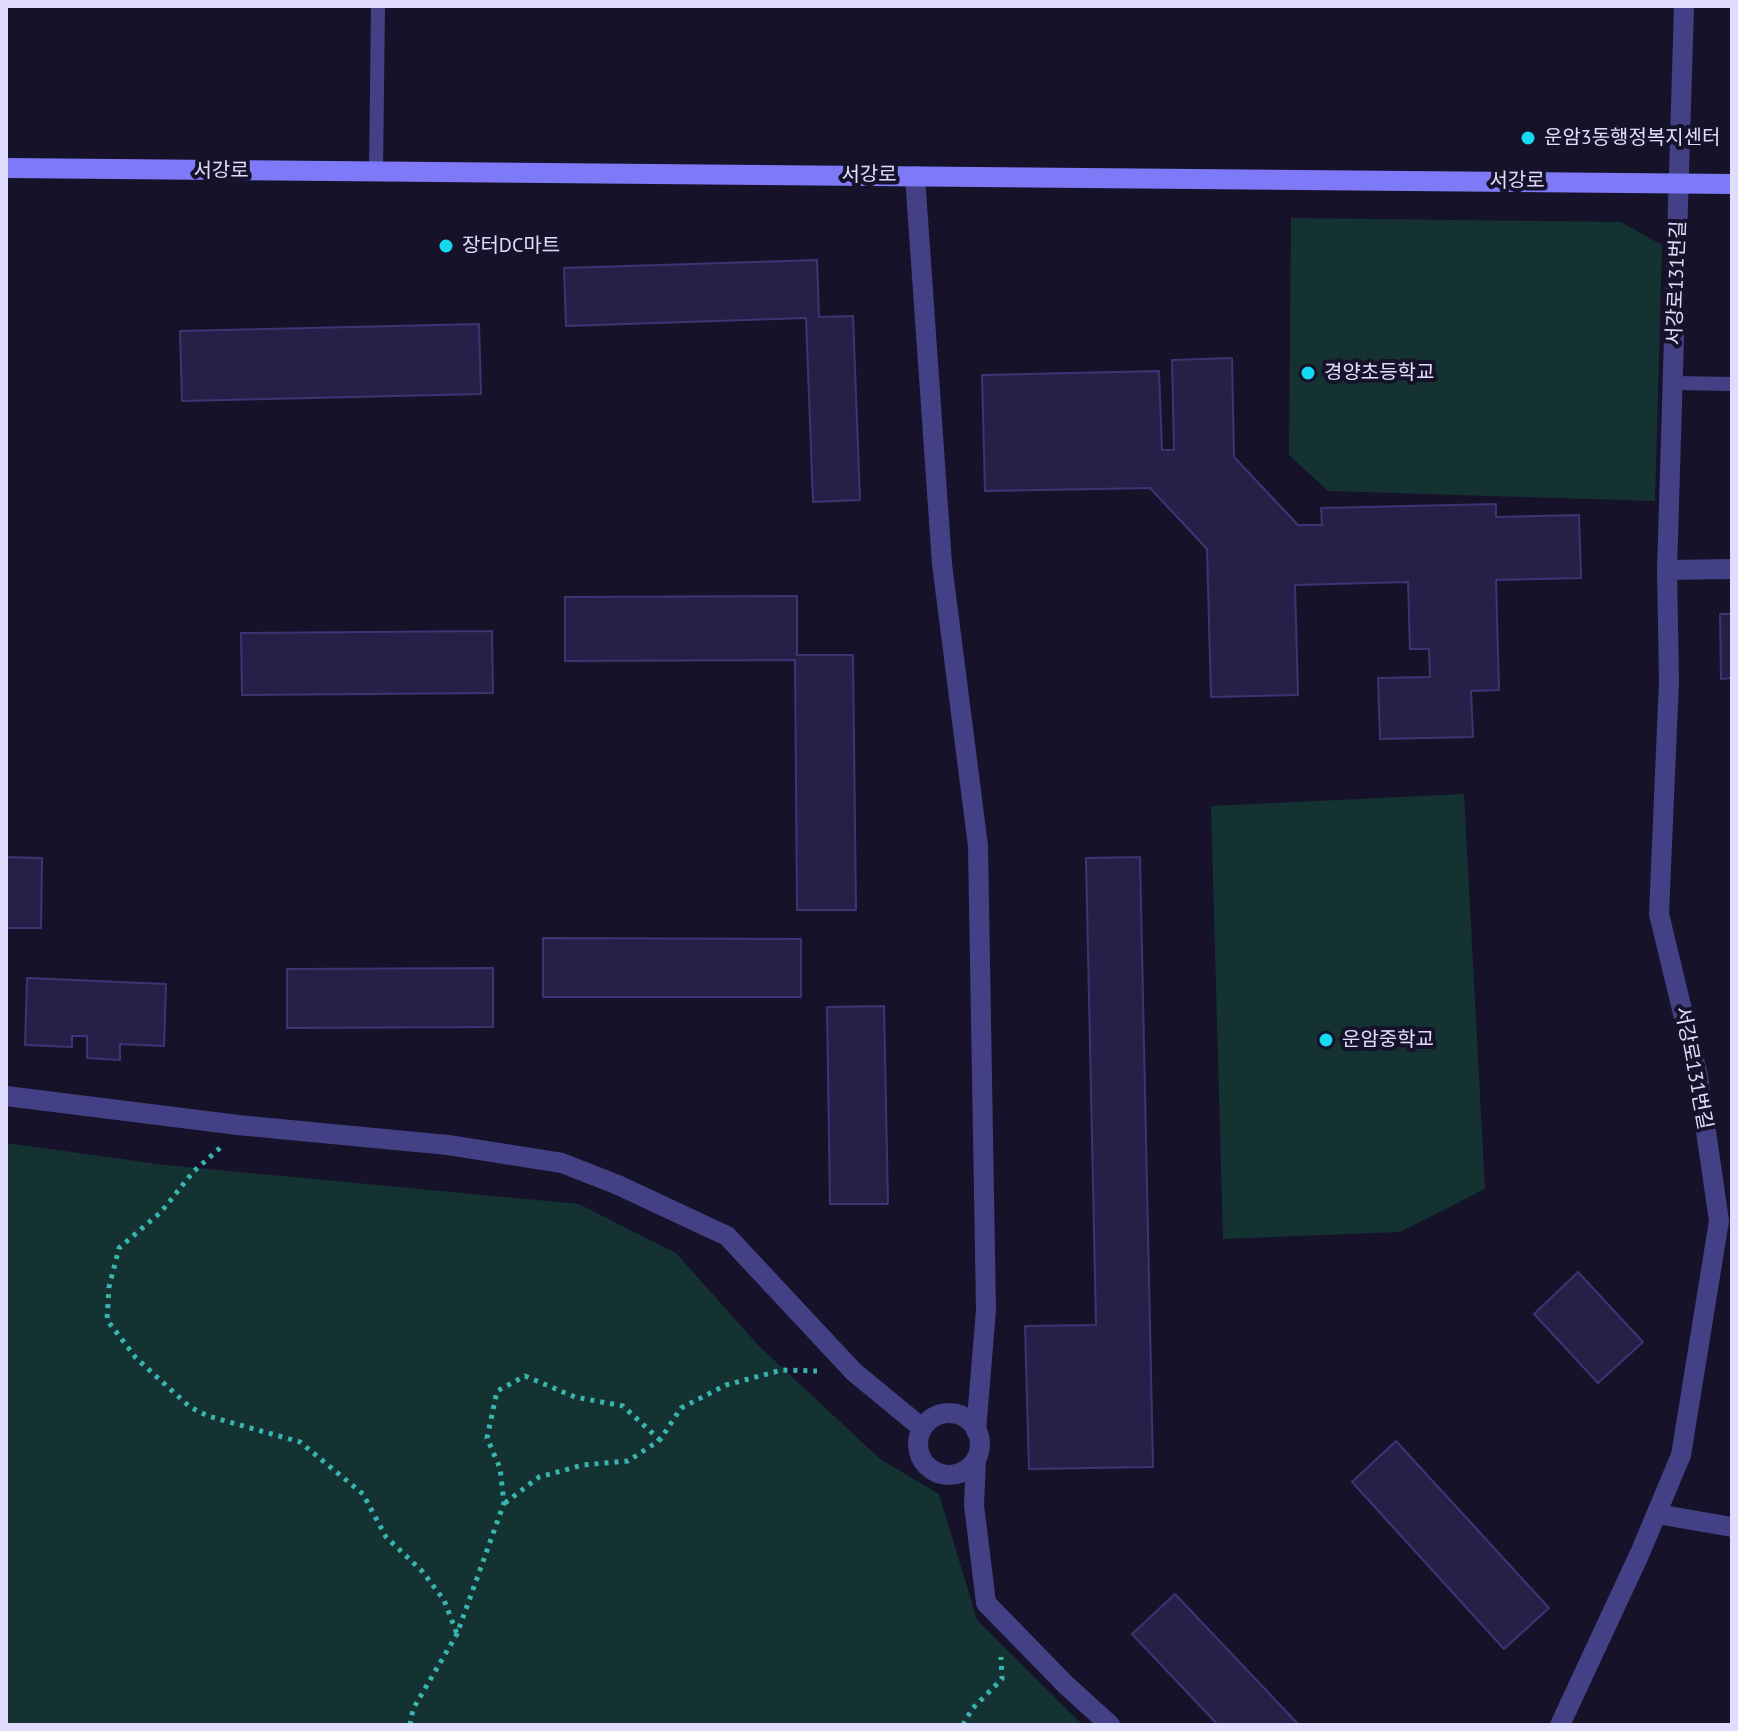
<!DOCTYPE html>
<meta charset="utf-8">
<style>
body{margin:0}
#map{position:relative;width:1738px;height:1731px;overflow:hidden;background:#161229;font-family:"PT Sans",sans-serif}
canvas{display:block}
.frame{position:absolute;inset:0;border:8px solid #e0dcfd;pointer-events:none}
</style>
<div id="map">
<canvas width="1738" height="1731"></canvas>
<div class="frame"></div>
</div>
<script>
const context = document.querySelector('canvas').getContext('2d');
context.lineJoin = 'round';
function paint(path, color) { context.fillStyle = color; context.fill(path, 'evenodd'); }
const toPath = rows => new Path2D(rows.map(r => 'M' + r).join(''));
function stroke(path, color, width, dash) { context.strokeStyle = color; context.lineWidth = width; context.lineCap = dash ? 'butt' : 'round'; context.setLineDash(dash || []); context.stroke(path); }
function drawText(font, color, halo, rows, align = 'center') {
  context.font = font + ' "PT Sans","Noto Sans KR",sans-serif'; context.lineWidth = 8; context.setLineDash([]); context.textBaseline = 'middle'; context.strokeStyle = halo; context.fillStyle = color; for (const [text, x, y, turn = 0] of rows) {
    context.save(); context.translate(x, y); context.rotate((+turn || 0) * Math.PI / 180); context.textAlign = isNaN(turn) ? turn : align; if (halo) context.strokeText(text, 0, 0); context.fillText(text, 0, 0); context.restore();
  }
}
const green = toPath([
 [1291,218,1621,222,1662,245,1655,501,1328,491,1289,455],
 [1464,794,1485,1189,1400,1232,1223,1239,1211,806],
 [6,1143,165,1165,579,1204,676,1253,758,1345,880,1459,939,1494,977,1620,1083,1725,6,1725]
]);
const building = toPath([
 [817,260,819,317,853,316,860,500,813,502,806,318,566,326,564,268,817,260],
 [479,324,481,394,182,401,180,331,479,324],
 [1232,358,1234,457,1298,525,1322,525,1321,508,1496,504,1496,517,1579,515,1581,578,1496,580,1499,690,1471,691,1473,737,1380,739,1378,678,1430,677,1429,649,1410,649,1408,582,1295,585,1298,695,1211,697,1207,549,1150,488,985,491,982,375,1159,371,1162,450,1174,450,1172,360,1232,358],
 [797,596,797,655,853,655,856,910,797,910,795,660,565,661,565,597,797,596],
 [1720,614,1732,614,1732,678,1721,679,1720,614],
 [492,631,493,693,242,695,241,633,492,631],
 [6,857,42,858,41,928,6,928,6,857],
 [1140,857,1153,1467,1029,1469,1025,1326,1096,1325,1086,858,1140,857],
 [543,938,801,939,801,997,543,997,543,938],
 [493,968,493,1027,287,1028,287,969,493,968],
 [27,978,166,984,164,1046,120,1044,120,1060,87,1058,87,1036,72,1036,72,1047,25,1045,27,978],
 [884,1006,888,1204,830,1204,827,1007,884,1006],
 [1578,1272,1643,1342,1598,1383,1534,1314,1578,1272],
 [1396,1441,1549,1608,1504,1649,1352,1482,1396,1441],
 [1175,1594,1299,1725,1218,1725,1132,1634,1175,1594]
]);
const path = toPath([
 [220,1148,193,1172,161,1212,119,1248,109,1287,107,1320,136,1358,190,1407,208,1416,300,1442,363,1494,386,1537,422,1571,444,1600,457,1634],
 [505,1503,539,1477,583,1465,628,1461,660,1440,681,1408,726,1385,782,1370,817,1371],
 [410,1725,413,1709,457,1634,504,1503,500,1468,487,1438,497,1391,525,1376,575,1397,623,1406,660,1440],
 [963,1725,972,1709,1002,1679,1001,1657]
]);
const lane = toPath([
 [376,172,378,6],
 [1674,383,1732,384]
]);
const street = toPath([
 [915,176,942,564,978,846,986,1310,976,1431],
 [1667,570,1732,569],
 [6,1096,238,1125,448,1145,562,1163,618,1185,727,1236,854,1372,922,1428],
 '918 1444a31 31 0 1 1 62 0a31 31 0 1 1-62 0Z',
 [976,1459,974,1505,986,1603,1066,1685,1110,1725],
 [1657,1514,1732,1527],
 [1560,1725,1640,1553,1681,1455,1719,1221,1698,1076,1659,914,1669,681,1667,570,1684,6]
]);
const secondary = toPath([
 [6,168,1732,184]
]);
const markers = [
 [1528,138,8,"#14d9f1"],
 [446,246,8,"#14d9f1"],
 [1308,373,8,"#14d9f1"],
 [1326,1040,8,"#14d9f1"]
];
const poiNames = [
 ["운암3동행정복지센터",1544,138],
 ["장터DC마트",462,246],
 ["경양초등학교",1324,373],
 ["운암중학교",1342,1040]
];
const streetNames = [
 ["서강로",221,171],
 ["서강로",869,175],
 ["서강로",1517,181],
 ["서강로131번길",1677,283,-88],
 ["서강로131번길",1693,1068,79]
];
paint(green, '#153232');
paint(building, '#281f49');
stroke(building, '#403373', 2);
stroke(path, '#38b5ae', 5, [4, 6]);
stroke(lane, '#434085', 14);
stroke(street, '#434085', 20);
stroke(secondary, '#7d79f7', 20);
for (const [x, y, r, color] of markers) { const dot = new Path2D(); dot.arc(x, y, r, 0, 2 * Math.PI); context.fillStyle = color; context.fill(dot); stroke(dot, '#161229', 3); }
drawText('20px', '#e0dcfd', '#161229', poiNames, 'left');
drawText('20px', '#e0dcfd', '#161229', streetNames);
</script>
